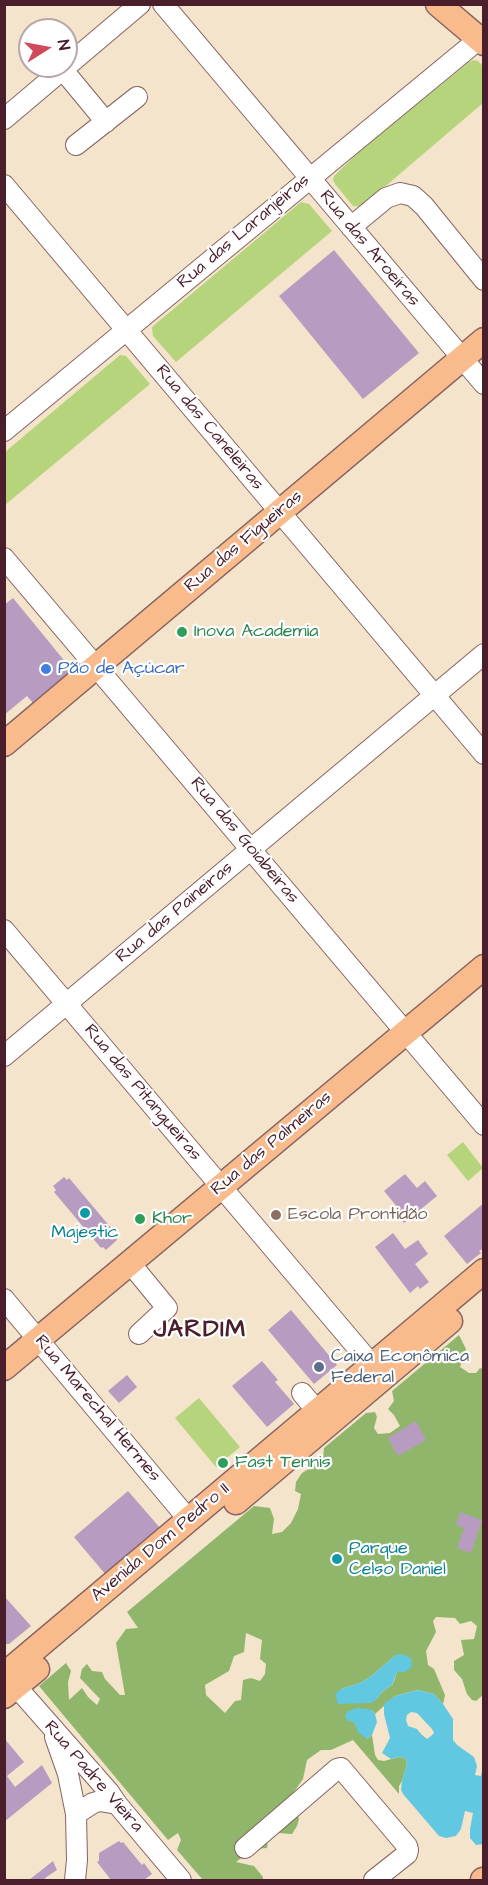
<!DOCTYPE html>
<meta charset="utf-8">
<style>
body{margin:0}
#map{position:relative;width:488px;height:1885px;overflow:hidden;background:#f4e4cb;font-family:"Architects Daughter",sans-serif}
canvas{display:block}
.frame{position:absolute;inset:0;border:6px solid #4a1f2b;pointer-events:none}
.north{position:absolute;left:18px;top:18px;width:60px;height:60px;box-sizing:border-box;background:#fff;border:2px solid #b7a5aa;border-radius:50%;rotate:79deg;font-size:16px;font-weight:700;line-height:24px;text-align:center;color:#4a1f2b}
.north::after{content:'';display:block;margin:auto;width:21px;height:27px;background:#d1495b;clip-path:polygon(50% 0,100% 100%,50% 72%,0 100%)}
</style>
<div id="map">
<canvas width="488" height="1885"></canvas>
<div class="frame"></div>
<div class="north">N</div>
</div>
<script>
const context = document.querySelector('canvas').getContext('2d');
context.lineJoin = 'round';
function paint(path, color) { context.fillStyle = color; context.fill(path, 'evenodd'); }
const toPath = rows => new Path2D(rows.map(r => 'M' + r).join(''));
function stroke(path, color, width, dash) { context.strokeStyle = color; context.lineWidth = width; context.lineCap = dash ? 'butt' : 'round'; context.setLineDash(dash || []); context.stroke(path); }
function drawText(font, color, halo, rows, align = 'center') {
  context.font = font + ' "Architects Daughter",sans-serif'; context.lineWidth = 4.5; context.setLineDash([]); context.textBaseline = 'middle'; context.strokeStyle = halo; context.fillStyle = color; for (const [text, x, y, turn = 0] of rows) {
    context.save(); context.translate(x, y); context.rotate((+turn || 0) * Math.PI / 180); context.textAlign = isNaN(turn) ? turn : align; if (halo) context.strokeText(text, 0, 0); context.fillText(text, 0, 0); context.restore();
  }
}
const green = toPath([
 [474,60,478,61,483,66,483,103,361,207,353,206,335,184,333,180,334,176,359,152,469,62],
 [301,202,309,204,332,231,176,362,153,336,152,327],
 [120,355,126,356,150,384,5,505,5,452],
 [463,1142,483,1168,468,1181,447,1155],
 [199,1398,240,1447,216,1467,175,1418]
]);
const forest = toPath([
 [459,1335,466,1349,460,1367,469,1373,476,1373,480,1368,483,1369,483,1695,476,1701,472,1700,467,1694,462,1679,454,1670,454,1661,464,1655,461,1640,474,1639,477,1626,471,1621,460,1624,455,1618,436,1617,433,1621,436,1632,426,1651,428,1665,434,1669,445,1695,443,1704,434,1694,418,1690,402,1694,395,1696,375,1714,372,1710,355,1723,367,1739,372,1735,375,1755,378,1760,384,1761,399,1757,405,1758,407,1764,402,1781,399,1786,399,1794,353,1740,331,1750,321,1750,307,1760,303,1779,288,1800,296,1808,299,1819,297,1826,292,1834,278,1833,268,1841,267,1848,254,1849,236,1862,254,1866,263,1877,263,1880,203,1880,177,1850,181,1840,178,1833,168,1840,39,1686,66,1663,71,1671,68,1682,69,1700,82,1688,88,1697,97,1705,100,1699,80,1678,82,1669,87,1664,92,1671,102,1672,105,1679,120,1695,125,1695,116,1643,126,1629,138,1628,127,1612,254,1506,270,1508,274,1519,272,1534,282,1532,291,1523,298,1509,301,1494,295,1491,296,1482,302,1473,323,1460,324,1448,366,1413,375,1412,377,1417,374,1428,378,1434,390,1433,400,1426,394,1415,388,1409,394,1401,392,1391],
 [246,1633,262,1640,260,1659,266,1664,265,1674,260,1681,251,1678,243,1680,241,1700,235,1701,225,1713,206,1695,205,1685,229,1671,234,1656,244,1652],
 [396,1655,397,1672,394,1681,392,1685,382,1692,378,1697,370,1703,355,1702,341,1689,360,1683,370,1677]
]);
const water = toPath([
 [402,1654,411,1658,412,1667,405,1672,397,1672,392,1685,382,1692,376,1700,370,1703,338,1704,335,1694,341,1689,360,1683,370,1677,396,1655],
 [418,1690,434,1694,443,1704,453,1719,453,1740,457,1745,474,1757,477,1766,475,1775,481,1776,483,1765,483,1844,476,1845,470,1838,470,1829,473,1813,465,1811,461,1829,456,1836,446,1838,439,1836,403,1794,401,1790,402,1781,407,1764,405,1758,399,1757,391,1759,382,1753,390,1738,384,1714,384,1704,395,1696],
 [411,1712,417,1713,432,1729,434,1733,431,1736,427,1739,421,1734,417,1729,408,1726,406,1720,407,1715],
 [356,1708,367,1709,372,1710,375,1714,377,1722,372,1735,367,1739,358,1732,355,1723,347,1720,345,1717,347,1712]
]);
const building = toPath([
 [334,250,419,353,363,399,279,296],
 [13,598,72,670,33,703,27,696,4,715,4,605],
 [405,1174,417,1188,425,1181,437,1196,404,1223,394,1211,398,1208,384,1191],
 [64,1177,67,1180,69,1178,117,1235,115,1237,117,1240,106,1250,103,1247,101,1248,54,1192,56,1190,53,1186],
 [484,1203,484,1248,479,1251,481,1253,467,1264,444,1236],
 [393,1233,405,1249,418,1240,428,1254,415,1264,429,1282,420,1289,418,1286,410,1293,375,1247],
 [291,1310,337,1365,314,1384,268,1330],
 [262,1361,278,1380,275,1382,294,1404,267,1427,232,1386],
 [127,1375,137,1387,119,1403,108,1391],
 [416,1421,426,1440,398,1456,388,1438],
 [128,1491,161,1529,106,1575,74,1537],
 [460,1512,482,1520,471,1553,457,1548,464,1528,456,1525],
 [4,1596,31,1626,9,1644,4,1644],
 [4,1738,24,1762,7,1776,15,1787,42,1765,52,1783,4,1822],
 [119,1841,121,1843,123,1842,142,1865,144,1863,152,1874,144,1880,111,1880,97,1862,99,1861,99,1853],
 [53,1861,57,1870,45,1878,46,1880,29,1880]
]);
const minor = toPath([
 [163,4,484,384],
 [63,70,106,122],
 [4,119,140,4],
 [76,145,137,97],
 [4,185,484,754],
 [351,227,386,198,400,193,413,196,424,206,484,280],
 [4,431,484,35],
 [4,558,484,1125],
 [4,930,372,1365],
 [4,1056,484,654],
 [130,1263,167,1308,139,1334],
 [4,1299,189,1520],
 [302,1393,317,1411],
 [6,1675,109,1792,117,1804,181,1880],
 [55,1737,68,1774,76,1814,77,1860,75,1880],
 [76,1814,93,1803,100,1801,117,1804],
 [245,1848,337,1769,341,1768,407,1846,408,1850,407,1854,374,1880]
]);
const major = toPath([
 [438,4,484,43],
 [4,744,484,340],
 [4,1368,484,967],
 [236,1502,450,1321],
 [4,1675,484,1271],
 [4,1696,37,1669],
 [483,1880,484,1880]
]);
const markers = [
 [182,632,6,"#2e9e5b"],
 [46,669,6,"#3f7fe0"],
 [85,1213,6,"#0f9aa8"],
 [276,1215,6,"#8d6e63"],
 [140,1219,6,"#2e9e5b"],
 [319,1367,6,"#5c6f8a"],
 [223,1463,6,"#2e9e5b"],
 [337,1559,6,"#0f9aa8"]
];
const streetNames = [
 ["Rua das Laranjeiras",244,232,-40],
 ["Rua das Aroeiras",369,249,50],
 ["Rua das Caneleiras",209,428,50],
 ["Rua das Figueiras",244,542,-40],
 ["Rua das Goiabeiras",244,841,50],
 ["Rua das Paineiras",175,913,-40],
 ["Rua das Pitangueiras",142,1093,50],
 ["Rua das Palmeiras",272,1144,-40],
 ["Rua Marechal Hermes",97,1409,50],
 ["Avenida Dom Pedro II",161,1543,-40],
 ["Rua Padre Vieira",93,1777,49]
];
const leisureNames = [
 ["Inova Academia",194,632],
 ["Khor",152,1219],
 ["Fast Tennis",235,1463]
];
const shopNames = [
 ["Pão de Açúcar",58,669]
];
const educationNames = [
 ["Escola Prontidão",288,1215]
];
const cultureNames = [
 ["Majestic",85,1233],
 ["Parque",349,1549,"left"],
 ["Celso Daniel",349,1570,"left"]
];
const serviceNames = [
 ["Caixa Econômica",331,1357],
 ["Federal",331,1378]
];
const districtNames = [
 ["JARDIM",200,1331]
];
paint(green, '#b5d47b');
paint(forest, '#90b66b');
paint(water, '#62c7e0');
paint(building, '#b89bc0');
stroke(minor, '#866463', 22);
stroke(major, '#866463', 27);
stroke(minor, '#fff', 20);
stroke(major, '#fabb8c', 24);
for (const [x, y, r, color] of markers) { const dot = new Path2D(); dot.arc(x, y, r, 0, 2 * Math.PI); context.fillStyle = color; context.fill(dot); stroke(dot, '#fff', 2); }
drawText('18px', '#4a1f2b', '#fff', streetNames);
drawText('18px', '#27864d', '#fff', leisureNames, 'left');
drawText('18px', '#366cbe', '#fff', shopNames, 'left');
drawText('18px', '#785e54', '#fff', educationNames, 'left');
drawText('18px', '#0d838f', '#fff', cultureNames);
drawText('18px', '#4e5e75', '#fff', serviceNames, 'left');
context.letterSpacing = '1.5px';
drawText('bold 24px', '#4a1f2b', '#fff', districtNames);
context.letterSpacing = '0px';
</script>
